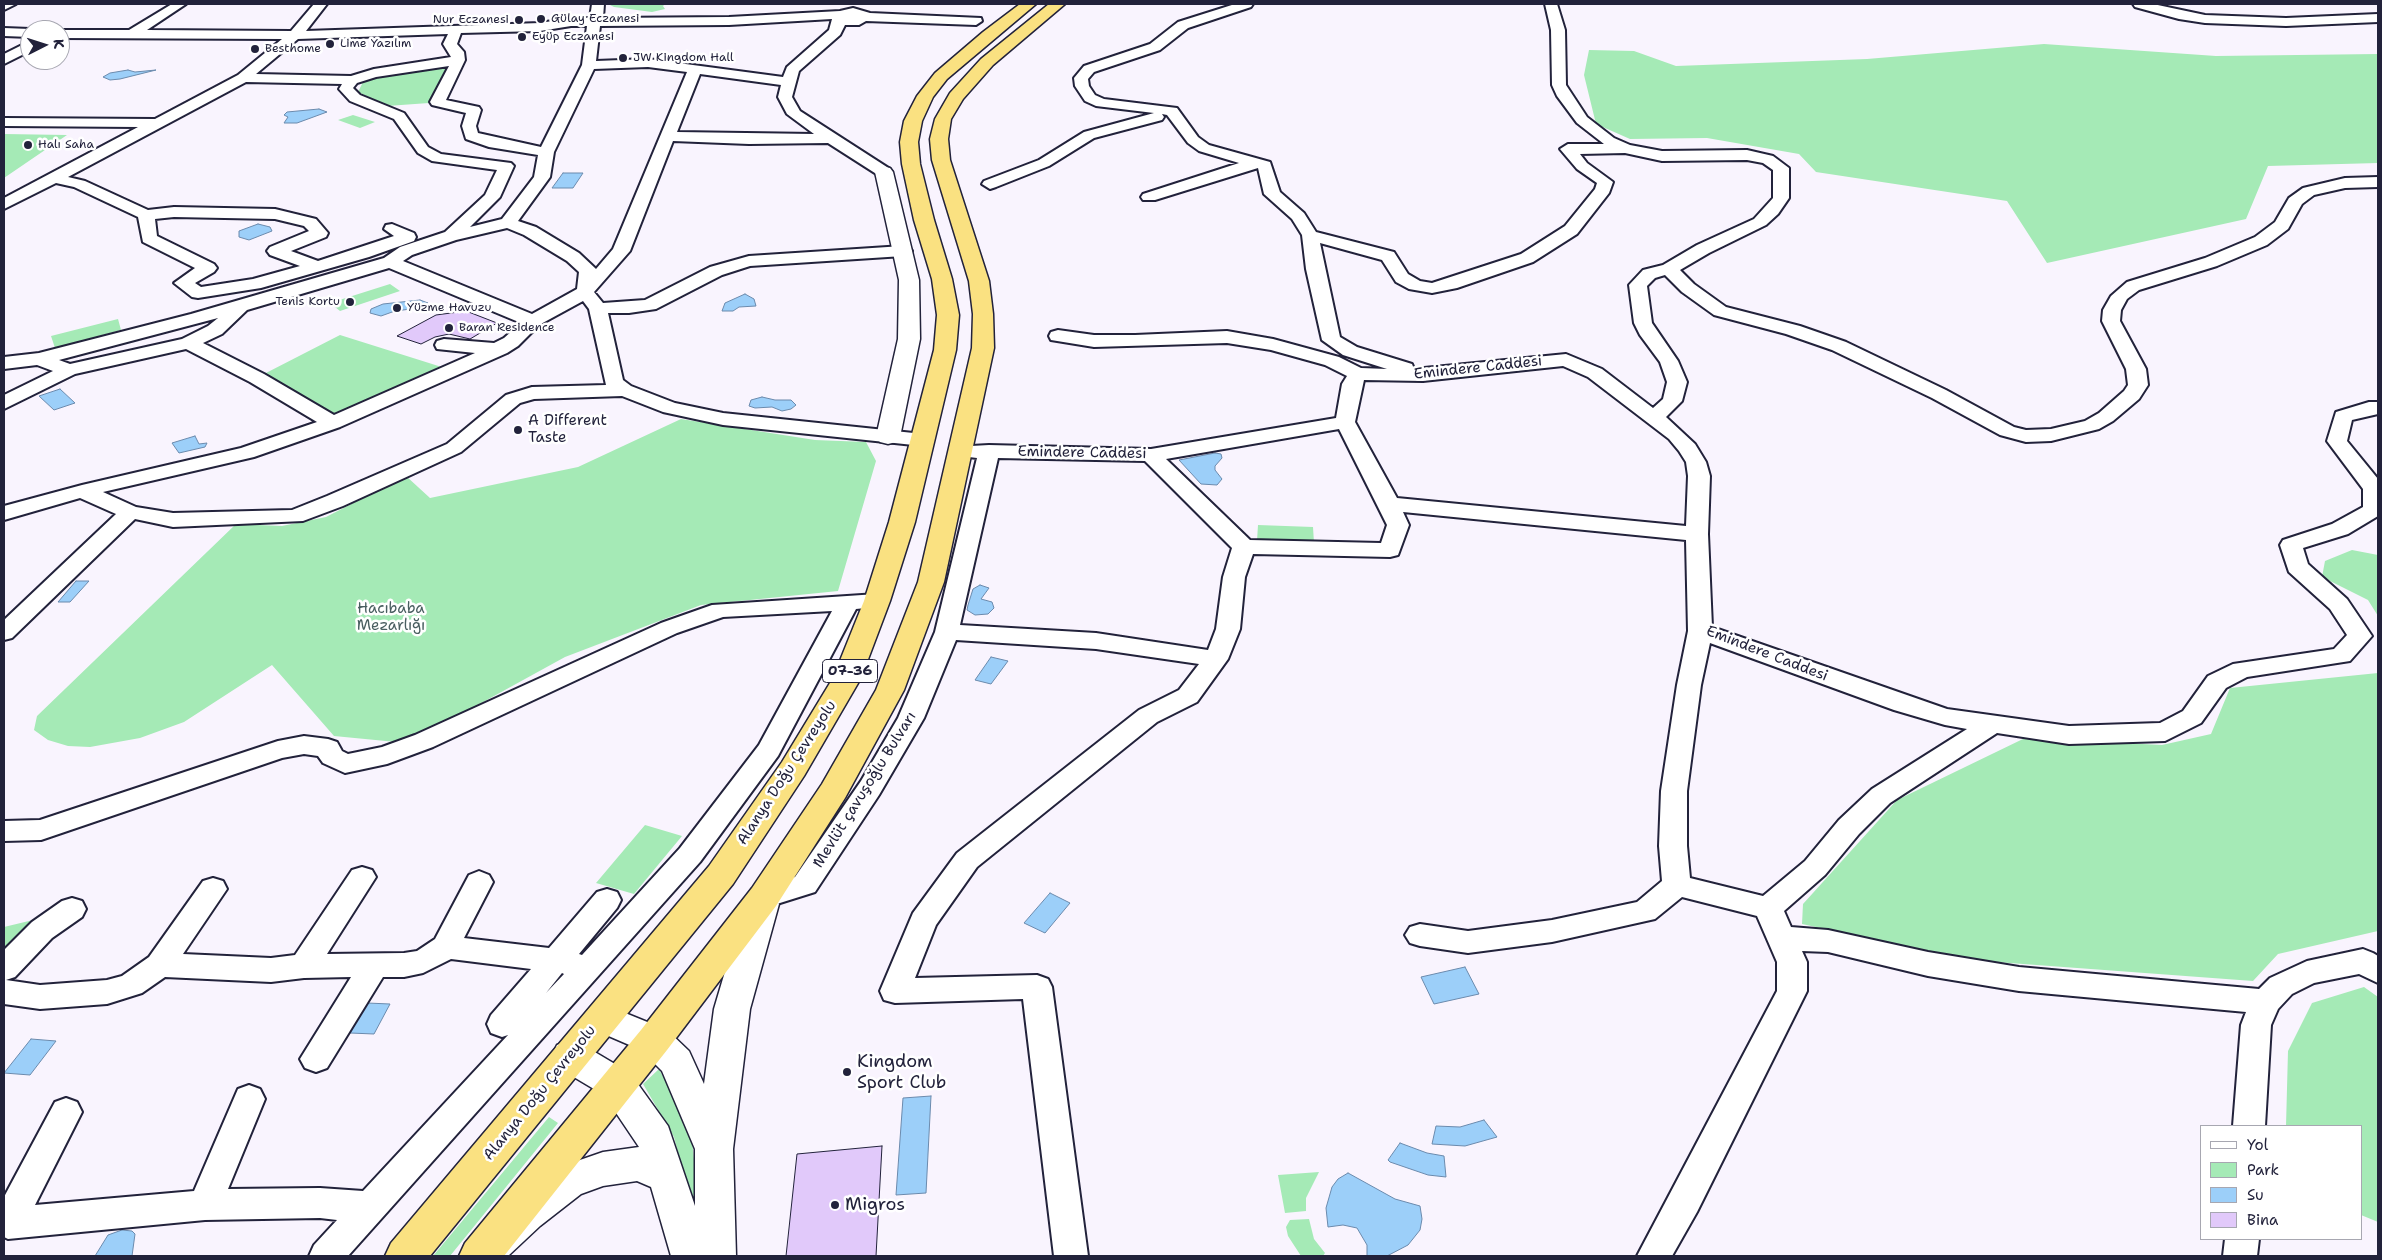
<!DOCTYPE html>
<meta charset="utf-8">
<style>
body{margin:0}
#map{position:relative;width:2382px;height:1260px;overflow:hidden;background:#f9f4fe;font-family:"Shantell Sans",sans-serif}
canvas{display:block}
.frame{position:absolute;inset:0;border:5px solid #22223b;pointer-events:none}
.legend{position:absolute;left:2200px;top:1125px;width:162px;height:115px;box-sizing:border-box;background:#fff;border:1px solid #a7a7b1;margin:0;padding:6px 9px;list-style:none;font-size:15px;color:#22223b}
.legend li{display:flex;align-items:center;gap:10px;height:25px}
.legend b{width:25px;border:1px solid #a7a7b1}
.north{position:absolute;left:20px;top:20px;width:50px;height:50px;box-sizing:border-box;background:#fff;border:1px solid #a7a7b1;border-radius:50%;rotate:85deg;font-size:14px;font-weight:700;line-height:20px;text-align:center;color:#22223b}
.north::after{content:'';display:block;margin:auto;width:18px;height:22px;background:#22223b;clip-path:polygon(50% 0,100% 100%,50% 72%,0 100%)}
</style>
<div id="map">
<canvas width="2382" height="1260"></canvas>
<div class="frame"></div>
<ul class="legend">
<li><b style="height:6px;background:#fff"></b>Yol</li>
<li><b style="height:14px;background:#a5eab6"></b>Park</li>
<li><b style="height:14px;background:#9ccff9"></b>Su</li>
<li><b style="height:14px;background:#e1c9fa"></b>Bina</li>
</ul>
<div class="north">K</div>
</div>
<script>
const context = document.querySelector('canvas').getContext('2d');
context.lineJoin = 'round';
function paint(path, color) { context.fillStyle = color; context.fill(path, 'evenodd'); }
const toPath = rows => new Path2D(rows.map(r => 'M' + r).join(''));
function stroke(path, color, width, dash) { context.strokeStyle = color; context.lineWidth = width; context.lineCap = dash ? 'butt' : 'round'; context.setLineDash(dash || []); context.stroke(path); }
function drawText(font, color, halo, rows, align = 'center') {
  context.font = font + ' "Shantell Sans",sans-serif'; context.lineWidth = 5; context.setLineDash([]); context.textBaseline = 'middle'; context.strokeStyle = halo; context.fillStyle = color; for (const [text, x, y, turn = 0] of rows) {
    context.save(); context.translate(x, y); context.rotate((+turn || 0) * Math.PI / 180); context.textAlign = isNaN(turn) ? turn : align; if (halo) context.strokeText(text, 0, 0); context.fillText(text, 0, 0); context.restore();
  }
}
const green = toPath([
 [608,4,665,4,663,6,665,9,652,12,614,7],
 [2044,44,2216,56,2378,54,2378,163,2268,166,2246,219,2047,263,2007,201,1816,172,1799,154,1707,138,1630,139,1596,124,1584,75,1589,50,1634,51,1676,66,1867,59],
 [453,62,435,97,429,103,387,106,358,92,363,82,381,74],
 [353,115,375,122,360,128,338,120],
 [4,134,67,135,4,178],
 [390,284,400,291,340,311,330,303],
 [118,319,121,330,55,348,51,336],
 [340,335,448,369,335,419,264,374],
 [681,419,815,440,866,442,876,461,838,591,701,605,565,657,434,729,396,742,334,736,272,665,184,722,140,738,90,747,68,746,48,740,34,730,37,716,236,524,282,526,326,517,406,476,430,498,578,467],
 [1258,525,1313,527,1314,543,1257,541],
 [2352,550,2378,555,2378,616,2368,600,2322,577,2325,561],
 [2378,673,2378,931,2278,954,2253,981,1969,960,1802,924,1803,904,1897,800,2025,738,2162,745,2211,734,2230,688],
 [645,825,682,836,634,894,596,883],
 [58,914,40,927,4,963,4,927],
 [2364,987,2378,997,2378,1222,2361,1215,2361,1126,2286,1126,2288,1051,2312,1003],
 [659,1069,691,1130,704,1256,674,1137,643,1084],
 [549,1117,558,1123,450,1256,433,1256],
 [1319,1172,1306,1198,1306,1211,1285,1213,1278,1175],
 [1309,1219,1314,1239,1325,1253,1323,1256,1301,1256,1288,1236,1286,1227,1290,1220]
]);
const water = toPath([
 [128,70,135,72,156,70,120,79,110,80,103,77,110,73,128,70],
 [319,109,327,112,297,123,284,123,288,117,284,115,287,112,319,109],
 [563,173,583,173,573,188,552,188,563,173],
 [258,224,270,227,272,231,249,240,239,237,239,231,258,224],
 [745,294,754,299,756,306,739,307,733,311,722,311,725,303,745,294],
 [420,300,428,303,419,308,395,311,381,316,370,313,371,309,383,304,420,300],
 [60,389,75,403,54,410,39,396,60,389],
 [762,397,775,400,791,400,796,405,791,409,782,411,772,407,755,408,749,406,751,400,762,397],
 [195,436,199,444,207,443,205,447,179,453,172,443,195,436],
 [1215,453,1221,454,1222,458,1215,466,1215,470,1222,479,1217,485,1201,484,1179,460,1215,453],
 [76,581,89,581,70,602,58,602,76,581],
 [980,585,989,588,981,599,992,602,994,608,988,614,975,615,967,610,968,605,973,589,980,585],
 [991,657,1008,661,991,684,975,680,991,657],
 [1050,893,1070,903,1045,933,1024,923,1050,893],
 [1465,967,1479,994,1434,1004,1421,977,1465,967],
 [367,1003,390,1004,374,1034,350,1033,367,1003],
 [31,1039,56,1041,30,1075,4,1073,31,1039],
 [931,1096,926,1193,896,1195,903,1098,931,1096],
 [1484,1120,1497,1137,1465,1146,1432,1144,1436,1126,1460,1127,1484,1120],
 [1400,1143,1427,1153,1444,1156,1446,1177,1428,1175,1390,1162,1388,1160,1400,1143],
 [1348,1173,1395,1199,1420,1206,1422,1219,1420,1230,1408,1245,1387,1256,1367,1256,1367,1245,1357,1228,1343,1225,1328,1227,1326,1208,1332,1187,1338,1179,1348,1173],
 [122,1230,132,1231,135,1234,132,1256,95,1256,108,1235,122,1230]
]);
const building = toPath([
 [466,311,497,323,470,339,449,334,435,337,421,344,397,336,436,315,466,311],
 [882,1146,876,1256,786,1256,797,1154,882,1146]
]);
const minor = toPath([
 [4,4,16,4,4,10,4,4],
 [172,4,186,4,147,30,291,31,314,4,327,4,306,31,540,23,571,18,590,18,592,4,604,4,603,18,729,17,840,11,853,8,870,13,981,18,982,21,976,25,866,21,859,25,845,25,840,35,799,71,792,97,800,111,890,169,892,172,890,175,878,175,828,143,749,144,673,141,630,251,594,292,603,303,645,300,710,267,749,256,903,246,909,247,912,251,909,255,903,256,750,266,722,275,656,309,629,313,608,313,623,380,631,386,675,403,723,413,923,434,930,436,933,440,930,444,923,446,723,425,663,412,622,396,534,399,520,403,461,452,343,506,303,521,173,527,135,519,12,638,4,640,4,620,116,514,80,498,4,520,4,506,82,485,241,448,317,422,250,382,186,349,75,374,4,409,4,395,53,371,37,365,4,369,4,357,39,353,191,314,384,258,400,247,445,232,485,195,497,170,432,161,418,153,394,119,350,101,339,89,342,84,246,82,68,177,85,181,148,210,174,207,275,209,316,219,328,233,326,237,291,251,318,261,394,236,384,229,386,225,392,224,414,233,416,237,414,241,369,257,261,288,198,298,192,297,174,283,195,268,143,242,138,217,74,187,56,183,4,209,4,198,138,127,4,126,4,118,155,119,238,75,282,39,60,38,60,30,129,30,172,4],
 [832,19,829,30,787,67,783,77,648,59,596,61,600,26,729,25,832,19],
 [571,26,587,26,582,65,541,147,478,133,476,126,481,110,479,107,446,100,465,60,464,52,457,44,461,33,540,31,571,26],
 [448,34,443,44,451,57,374,69,351,76,256,74,298,39,448,34],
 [449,66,430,102,432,105,466,113,462,126,466,139,489,147,538,155,534,177,502,219,470,227,500,197,514,166,511,163,441,154,428,147,404,113,360,95,353,88,357,83,376,77,449,66],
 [648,67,687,72,613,249,596,269,579,253,536,227,518,221,550,177,554,152,594,69,648,67],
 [700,74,781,85,778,97,787,114,814,134,677,132,700,74],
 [174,217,275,219,304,226,309,231,270,247,267,251,270,255,300,266,253,279,201,287,195,283,214,272,217,268,214,264,157,236,155,219,174,217],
 [507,228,524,235,567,261,579,272,577,289,532,314,403,261,412,255,456,240,507,228],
 [389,268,521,323,504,338,494,343,444,339,437,341,435,345,437,349,475,353,334,415,264,374,203,343,222,334,247,310,389,268],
 [583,301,589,309,606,385,532,387,506,395,447,444,327,496,292,510,173,513,136,507,103,492,254,457,340,427,507,353,518,346,539,325,583,301],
 [218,318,208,326,182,339,70,364,59,360,218,318],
 [1235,4,1253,4,1251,7,1188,28,1160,50,1094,72,1088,79,1089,86,1095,95,1104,99,1177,108,1198,137,1209,145,1270,162,1280,192,1304,213,1316,232,1394,252,1408,274,1420,281,1432,283,1521,254,1565,226,1595,189,1597,183,1577,169,1560,149,1568,144,1604,144,1577,123,1557,96,1552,85,1551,30,1545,4,1557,4,1565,30,1566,85,1587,117,1614,138,1630,145,1662,151,1747,150,1773,156,1789,168,1789,198,1778,214,1766,225,1709,253,1680,270,1694,284,1726,307,1800,326,1846,342,1946,390,2014,427,2026,430,2051,429,2085,421,2099,413,2124,391,2128,385,2126,369,2102,321,2103,310,2111,296,2127,282,2205,258,2255,237,2275,222,2289,198,2303,188,2345,178,2378,177,2378,187,2345,188,2314,195,2302,204,2288,229,2267,245,2217,266,2139,290,2127,299,2121,310,2120,321,2146,369,2148,385,2139,399,2113,421,2099,429,2051,441,2026,442,2000,435,1932,398,1832,350,1786,334,1714,315,1682,292,1665,275,1655,278,1647,286,1652,323,1678,361,1687,382,1682,401,1666,417,1695,444,1706,462,1710,476,1708,534,1712,627,1947,709,2069,726,2160,723,2183,711,2208,676,2233,664,2334,649,2347,635,2330,609,2289,572,2280,545,2283,540,2332,524,2363,507,2363,489,2327,441,2336,412,2369,402,2378,402,2378,414,2352,420,2347,441,2378,479,2378,516,2348,534,2303,548,2308,564,2347,599,2372,636,2350,661,2247,677,2226,688,2201,723,2165,741,2069,744,1997,733,1890,803,1859,834,1825,875,1784,911,1791,927,1828,930,1928,952,2019,967,2259,989,2270,978,2307,961,2363,949,2373,953,2378,956,2378,983,2359,974,2314,983,2292,994,2278,1009,2271,1025,2265,1126,2233,1126,2241,1025,2246,1012,2019,991,1928,976,1828,952,1802,951,1807,962,1807,991,1697,1212,1672,1256,1637,1256,1777,991,1777,962,1757,916,1682,897,1655,919,1552,942,1468,953,1420,946,1410,943,1405,935,1410,927,1420,924,1468,931,1552,920,1637,902,1662,881,1659,846,1661,791,1677,685,1688,631,1686,540,1403,512,1409,525,1398,555,1390,557,1253,554,1245,577,1240,629,1228,659,1197,702,1157,722,977,867,936,925,915,978,1037,975,1048,979,1052,987,1088,1256,1054,1256,1023,999,895,1003,884,1000,880,991,913,913,957,853,1139,710,1179,690,1199,664,1096,649,956,640,924,718,879,795,815,892,764,908,754,905,750,897,754,889,795,877,861,781,898,718,935,632,977,458,953,455,950,451,953,447,989,445,1151,449,1336,418,1342,384,1347,376,1325,365,1271,350,1227,343,1094,347,1051,340,1049,336,1051,332,1058,330,1094,335,1135,335,1227,331,1273,339,1339,357,1361,368,1387,369,1343,355,1322,340,1306,269,1302,235,1292,219,1264,194,1258,168,1155,200,1143,200,1141,197,1143,194,1239,163,1199,151,1188,143,1167,115,1162,114,1164,117,1162,120,1094,138,1049,166,996,187,990,189,982,184,984,181,1039,160,1084,132,1154,113,1096,106,1085,101,1075,86,1074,78,1084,66,1150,44,1178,22,1235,4],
 [1625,153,1662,161,1747,160,1763,163,1773,170,1773,198,1754,219,1697,245,1663,265,1643,270,1629,285,1634,323,1640,335,1660,362,1667,382,1663,399,1653,408,1602,369,1566,354,1414,369,1412,364,1357,347,1340,337,1320,243,1382,260,1396,282,1409,289,1432,293,1457,288,1533,262,1577,234,1609,193,1613,182,1587,163,1580,154,1625,153],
 [1563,366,1588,377,1669,439,1679,451,1686,462,1688,476,1686,526,1397,498,1355,422,1364,380,1423,381,1563,366],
 [1339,429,1387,525,1381,543,1250,540,1166,459,1339,429],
 [998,458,1145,461,1232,548,1223,577,1216,629,1208,650,1096,633,960,625,998,458],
 [1710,643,1894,710,1945,725,1967,729,1872,789,1839,820,1805,861,1763,896,1690,878,1687,846,1687,791,1701,685,1710,643],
 [2133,4,2153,4,2205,15,2286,18,2378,14,2378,22,2286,26,2205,23,2179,19,2135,7,2133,4],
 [4,28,30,29,34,30,30,30,30,37,4,36,4,28],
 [30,41,30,51,4,64,4,54,30,41],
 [877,594,885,596,889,601,885,606,856,609,778,756,700,862,348,1256,309,1256,314,1245,337,1220,320,1218,205,1220,8,1239,4,1237,4,1197,55,1102,66,1098,77,1102,82,1112,35,1205,194,1191,238,1089,249,1085,260,1089,265,1099,228,1189,320,1188,363,1191,508,1035,502,1037,491,1033,487,1024,491,1015,531,969,451,959,423,973,404,977,383,977,327,1068,316,1072,305,1068,300,1059,351,977,304,978,271,982,165,977,142,993,107,1004,40,1009,4,1004,4,950,32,922,62,901,72,898,82,901,86,909,82,917,52,938,15,977,6,980,40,985,107,980,122,976,149,957,203,881,213,878,223,881,227,889,183,954,271,958,295,955,352,870,362,867,372,870,376,877,327,954,404,953,417,951,435,939,469,875,479,871,489,875,493,882,464,938,549,948,597,892,607,889,617,892,621,900,617,908,579,954,582,955,680,848,759,745,832,611,723,617,677,633,433,747,387,764,345,773,323,763,318,756,304,754,282,758,41,840,4,841,4,821,40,820,278,741,304,736,328,739,337,742,342,751,348,754,382,747,415,735,661,623,712,605,877,594],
 [562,973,564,974,546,993,562,973],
 [2225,1239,2259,1239,2257,1256,2223,1256,2225,1239]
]);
const tertiary = toPath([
 [884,167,890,168,893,172,919,280,920,339,900,437,896,442,888,444,880,442,876,437,898,339,899,280,875,172,878,168,884,167],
 [762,891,774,895,779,904,750,1009,733,1149,736,1256,671,1256,651,1187,637,1181,603,1186,581,1194,540,1226,508,1256,460,1256,466,1243,512,1200,554,1169,603,1152,639,1147,604,1095,557,1067,552,1056,557,1045,570,1041,583,1045,630,1073,668,1126,695,1206,695,1149,662,1071,641,1050,590,1028,585,1018,590,1008,603,1004,667,1030,689,1051,704,1084,714,1009,745,904,750,895,762,891]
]);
const trunk = toPath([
 [1020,4,1036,4,947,79,933,97,922,121,918,142,920,164,934,220,952,279,959,315,956,350,915,522,890,601,861,678,804,776,733,884,430,1256,385,1256,391,1243,709,866,782,762,833,678,864,601,889,522,934,350,937,315,932,279,914,220,902,164,900,142,904,121,917,96,935,73,983,32,1020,4],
 [1049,4,1065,4,993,65,963,99,951,119,948,139,950,160,989,281,993,314,994,348,944,582,904,690,845,798,776,906,667,1050,504,1256,459,1256,465,1243,641,1030,752,888,822,784,876,690,918,582,972,348,973,314,969,281,932,160,930,139,935,119,950,93,981,59,1049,4]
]);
const markers = [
 [541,19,5,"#22223b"],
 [519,20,5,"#22223b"],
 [522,37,5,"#22223b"],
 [330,44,5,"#22223b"],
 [255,49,5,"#22223b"],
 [623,58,5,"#22223b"],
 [28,145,5,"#22223b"],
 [350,302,5,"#22223b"],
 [397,308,5,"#22223b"],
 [449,328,5,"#22223b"],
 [518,430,5,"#22223b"],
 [847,1072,5,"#22223b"],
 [835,1205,5,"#22223b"]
];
const farPoinames = [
 ["Gülay Eczanesi",551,19],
 ["Nur Eczanesi",509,20,"right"],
 ["Eyüp Eczanesi",532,37],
 ["Lime Yazılım",340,44],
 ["Besthome",265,49],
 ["JW Kingdom Hall",633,58],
 ["Halı Saha",38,145],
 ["Tenis Kortu",340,302,"right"],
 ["Yüzme Havuzu",407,308],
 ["Baran Residence",459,328]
];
const shields = [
 [850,671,55]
];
const shieldNames = [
 ["07-36",850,671]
];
const streetNames = [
 ["Emindere Caddesi",1478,368,-6],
 ["Emindere Caddesi",1082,453,1],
 ["Emindere Caddesi",1767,654,21],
 ["Alanya Doğu Çevreyolu",787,773,-57],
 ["Mevlüt çavuşoğlu Bulvarı",865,790,-58],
 ["Alanya Doğu Çevreyolu",540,1093,-51]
];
const poiNames = [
 ["A Different",528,421],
 ["Taste",528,438]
];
const parkNames = [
 ["Hacıbaba",391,609],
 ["Mezarlığı",391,626]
];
const nearPoinames = [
 ["Kingdom",857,1062],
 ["Sport Club",857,1083],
 ["Migros",845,1205]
];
paint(green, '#a5eab6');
paint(water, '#9ccff9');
stroke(water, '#6b8aad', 1);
paint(building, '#e1c9fa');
stroke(building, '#22223b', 1);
stroke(minor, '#22223b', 4);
stroke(tertiary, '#22223b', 3);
stroke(trunk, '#22223b', 3);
paint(minor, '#fff');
paint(tertiary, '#fff');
paint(trunk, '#fae181');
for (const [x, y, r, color] of markers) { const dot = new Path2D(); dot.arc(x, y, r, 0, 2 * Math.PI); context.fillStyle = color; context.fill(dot); stroke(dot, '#fff', 2); }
drawText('12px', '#22223b', '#fff', farPoinames, 'left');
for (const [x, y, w] of shields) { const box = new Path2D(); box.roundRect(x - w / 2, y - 11.5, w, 23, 4); context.fillStyle = '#fff'; context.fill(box); stroke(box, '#22223b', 1); }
drawText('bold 14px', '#22223b', null, shieldNames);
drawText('15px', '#22223b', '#fff', streetNames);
drawText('15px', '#22223b', '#fff', poiNames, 'left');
drawText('15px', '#495e60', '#fff', parkNames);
drawText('18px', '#22223b', '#fff', nearPoinames, 'left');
</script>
